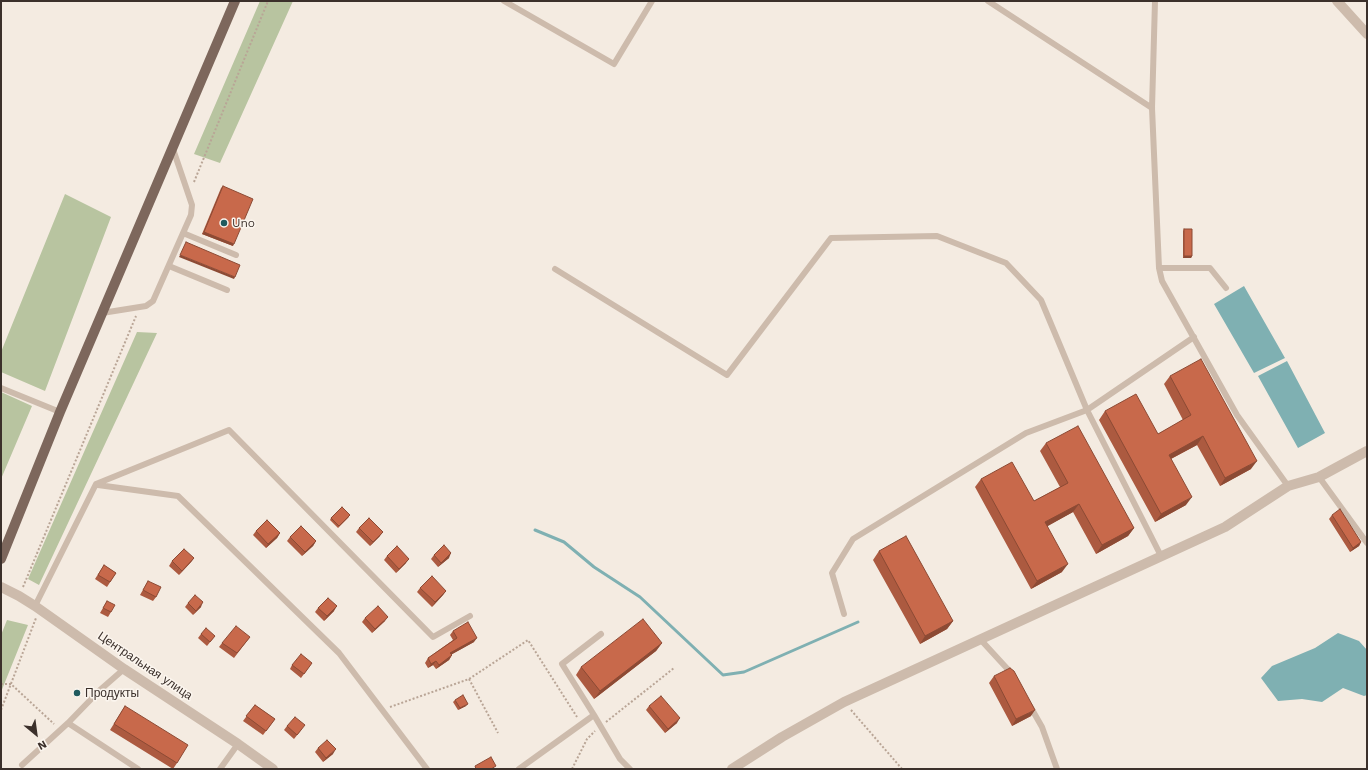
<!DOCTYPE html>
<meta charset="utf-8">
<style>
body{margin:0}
#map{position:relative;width:1368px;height:770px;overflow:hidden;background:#f4ebe1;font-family:"Work Sans",sans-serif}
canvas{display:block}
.frame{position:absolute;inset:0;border:2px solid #3b302b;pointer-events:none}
.north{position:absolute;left:16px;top:714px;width:40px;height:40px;-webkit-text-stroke:3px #fbf5ee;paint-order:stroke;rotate:151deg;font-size:11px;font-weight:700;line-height:16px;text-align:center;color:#3b302b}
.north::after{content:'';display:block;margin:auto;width:14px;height:18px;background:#3b302b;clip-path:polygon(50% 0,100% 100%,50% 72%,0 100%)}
</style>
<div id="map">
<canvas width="1368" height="770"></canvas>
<div class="frame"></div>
<div class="north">N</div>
</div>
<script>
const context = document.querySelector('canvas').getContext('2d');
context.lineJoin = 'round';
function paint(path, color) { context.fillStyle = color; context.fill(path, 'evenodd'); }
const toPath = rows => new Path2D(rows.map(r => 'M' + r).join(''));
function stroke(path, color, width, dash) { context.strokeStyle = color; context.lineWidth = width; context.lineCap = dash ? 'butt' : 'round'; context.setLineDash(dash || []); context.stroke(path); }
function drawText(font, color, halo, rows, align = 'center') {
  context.font = font + ' "Work Sans",sans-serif'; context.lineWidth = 3; context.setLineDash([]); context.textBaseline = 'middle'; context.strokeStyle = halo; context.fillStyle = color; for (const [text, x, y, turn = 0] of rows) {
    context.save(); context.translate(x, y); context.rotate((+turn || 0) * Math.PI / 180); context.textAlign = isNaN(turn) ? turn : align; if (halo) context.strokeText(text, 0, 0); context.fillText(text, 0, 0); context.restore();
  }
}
const green = toPath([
 [260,1,293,1,220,163,194,154],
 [65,194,111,217,45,391,1,372,1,352],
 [137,332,157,333,39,585,28,579],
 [1,392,32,406,1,479],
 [7,620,28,625,1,692,1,635]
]);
const water = toPath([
 [1244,286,1285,358,1254,373,1214,304],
 [1287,361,1325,433,1298,448,1258,376],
 [1338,633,1359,641,1367,650,1367,695,1364,696,1343,688,1322,702,1302,699,1278,701,1261,678,1272,666,1315,648]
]);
const stream = toPath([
 [535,530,564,542,594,567,640,597,723,675,744,672,858,622]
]);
const path = toPath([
 [194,182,268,1],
 [23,587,136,316],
 [469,679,498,733],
 [1,684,11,684,54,724],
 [390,707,469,679,528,640,577,717],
 [1,710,36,618],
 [851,710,902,769],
 [606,722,674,668],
 [572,769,587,739,595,731]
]);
const service = toPath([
 [504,1,614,64,652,1],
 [988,1,1152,108],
 [1155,1,1152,108,1159,268,1162,281,1237,415,1288,486],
 [183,233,236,255],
 [169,266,227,290],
 [1159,268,1210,268,1226,288],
 [555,269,727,375,831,238,937,236,1006,263,1041,300,1087,410,1194,337],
 [102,313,146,306,153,301,191,215,192,205,173,149],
 [1,388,60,412],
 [1319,477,1367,543],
 [98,485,178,496,339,653,427,769],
 [35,606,96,484,229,430,433,637,470,616],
 [844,614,832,573,853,539,1026,433,1087,410,1161,556],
 [980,639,1013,675],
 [124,669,100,690,68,723,138,769],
 [1030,706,1042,727,1057,769],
 [594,715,562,664,601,634],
 [22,765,68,723],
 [220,769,238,744],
 [519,769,594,715,620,759,630,769]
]);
const minor = toPath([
 [1,587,19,596,35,606,124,669,238,744,273,769],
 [732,769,782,737,844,702,1225,527,1288,486,1319,477,1367,451]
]);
const tertiary = toPath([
 [1337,1,1367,34]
]);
const primary = toPath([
 [1,559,60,412,235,1]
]);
const wall = toPath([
 [223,186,233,246,202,234,221,188],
 [1184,229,1192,256,1191,258,1183,258,1183,231],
 [1170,376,1251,469,1220,486,1197,445,1171,459,1186,505,1155,522,1099,420,1105,411,1158,434,1183,420,1164,384],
 [1046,443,1134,528,1128,536,1096,554,1073,512,1047,526,1062,572,1031,589,975,487,981,479,1034,501,1060,487,1040,451],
 [1332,515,1361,542,1359,546,1350,552,1329,519],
 [349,517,338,528,330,520,331,518],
 [359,528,380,536,370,546,356,532],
 [256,531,280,533,277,538,266,548,253,535],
 [290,537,316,541,313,546,302,556,287,541],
 [879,551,953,621,947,629,920,644,873,560],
 [434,555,449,558,438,567,431,559],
 [387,556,406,563,396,573,384,560],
 [194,558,191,562,179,575,169,566,172,561],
 [104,565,116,573,107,587,95,579],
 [148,581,156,597,153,601,140,595],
 [420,588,446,591,443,595,432,607,417,592],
 [107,601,111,612,108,617,100,613],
 [188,603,201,607,193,615,185,607],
 [318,608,334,611,324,621,315,612],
 [365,618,385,621,372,633,362,622],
 [453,631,474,642,452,654,452,655,449,660,436,669,433,665,428,668,425,663,428,658,453,640,450,635],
 [201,634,215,636,207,646,198,638],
 [250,637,234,658,219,647,222,643],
 [662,643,656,651,594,699,576,675,581,667],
 [312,663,301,678,290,669,292,665],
 [994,676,1031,716,1012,726,989,683],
 [455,700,466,706,458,710,453,702],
 [255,705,275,719,263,735,243,721],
 [125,706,177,763,173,769,110,730],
 [649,706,677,723,665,733,646,710],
 [287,726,302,729,294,739,284,730],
 [318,748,333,754,323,762,315,752]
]);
const shadedWall = toPath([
 [204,232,234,244,233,246,202,234],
 [180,255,235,277,234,279,179,257],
 [1184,256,1192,256,1191,258,1183,258],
 [1203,436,1197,445,1163,463,1169,455],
 [1257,461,1251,469,1220,486,1225,478],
 [1192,497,1186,505,1155,522,1161,514],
 [1079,504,1073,512,1039,531,1045,522],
 [1134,528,1128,536,1096,554,1102,545],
 [383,532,380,536,370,546,373,542],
 [280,533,277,538,266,548,268,544],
 [316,541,313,546,302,556,305,552],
 [1361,542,1359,546,1350,552,1353,548],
 [451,553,449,558,438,567,441,563],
 [194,558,191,562,179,575,182,571],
 [409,559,406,563,396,573,399,569],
 [1068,564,1062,572,1031,589,1037,581],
 [446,591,443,595,432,607,435,602],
 [203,602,201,607,193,615,196,611],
 [337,606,334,611,324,621,327,616],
 [388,617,385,621,372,633,375,629],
 [953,621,947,629,920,644,925,636],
 [477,638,474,642,447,657,450,653],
 [662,643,656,651,594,699,600,691],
 [452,655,449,660,436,669,439,665],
 [436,661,433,665,428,668,431,664],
 [468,704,466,706,458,710,460,708],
 [1035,710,1031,716,1012,726,1016,719],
 [680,718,677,723,665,733,668,729],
 [336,749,333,754,323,762,326,758]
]);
const building = toPath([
 [223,186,253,199,234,244,204,232,223,186],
 [1184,229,1192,229,1192,256,1184,256,1184,229],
 [186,242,240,265,235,277,180,255,186,242],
 [1201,359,1257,461,1225,478,1203,436,1169,455,1192,497,1161,514,1105,411,1136,394,1158,434,1191,415,1170,376,1201,359],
 [1078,426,1134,528,1102,545,1079,504,1045,522,1068,564,1037,581,981,479,1012,462,1034,501,1068,483,1046,443,1078,426],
 [342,507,350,515,339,526,331,518,342,507],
 [1340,509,1361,542,1353,548,1332,515,1340,509],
 [369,518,383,532,373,542,359,528,369,518],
 [267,520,280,533,268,544,256,531,267,520],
 [301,526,316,541,305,552,290,537,301,526],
 [906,536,953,621,925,636,879,551,906,536],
 [444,545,451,553,441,563,434,555,444,545],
 [397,546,409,559,399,569,387,556,397,546],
 [184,549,194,558,182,571,172,561,184,549],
 [104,565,116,573,110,582,98,575,104,565],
 [432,576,446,591,435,602,420,588,432,576],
 [148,581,161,587,156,597,143,590,148,581],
 [195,595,203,602,196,611,188,603,195,595],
 [328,598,337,606,327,616,318,608,328,598],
 [107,601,115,605,111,612,103,608,107,601],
 [378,606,388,617,375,629,365,618,378,606],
 [643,619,662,643,600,691,581,667,643,619],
 [468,622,477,638,450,653,452,655,439,665,436,661,431,664,428,658,457,638,453,631,468,622],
 [236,626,250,637,237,653,222,643,236,626],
 [206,628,215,636,210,642,201,634,206,628],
 [301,654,312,663,304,674,292,665,301,654],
 [1010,668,1014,671,1035,710,1016,719,994,676,1010,668],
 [463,695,468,704,460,708,455,700,463,695],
 [661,696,680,718,668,729,649,706,661,696],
 [255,705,275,719,266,731,246,716,255,705],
 [125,706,188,745,177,763,114,724,125,706],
 [295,717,305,725,297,735,287,726,295,717],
 [327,740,336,749,326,758,318,748,327,740],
 [491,757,496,766,491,769,476,769,475,766,491,757]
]);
const markers = [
 [224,223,4,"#1f5a5e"],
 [77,693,4,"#1f5a5e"]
];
const poiNames = [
 ["Uno",232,223],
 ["Продукты",85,693]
];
const streetNames = [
 ["Центральная улица",145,666,34]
];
paint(green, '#b8c4a0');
paint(water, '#7fb0b2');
stroke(stream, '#7fb0b2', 3);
stroke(path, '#b9a596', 2, [2, 2]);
stroke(service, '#cdbbac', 6);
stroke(minor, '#cdbbac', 10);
stroke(tertiary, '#cdbbac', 10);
stroke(primary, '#7d675c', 10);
paint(wall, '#ac5a40');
paint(shadedWall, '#8c4a34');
paint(building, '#c8694b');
stroke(building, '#8c4a34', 1);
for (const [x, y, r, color] of markers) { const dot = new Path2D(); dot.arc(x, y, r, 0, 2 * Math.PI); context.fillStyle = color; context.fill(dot); stroke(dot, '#fbf5ee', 1.5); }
drawText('12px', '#3b302b', '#fbf5ee', poiNames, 'left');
drawText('12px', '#3b302b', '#fbf5ee', streetNames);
</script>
